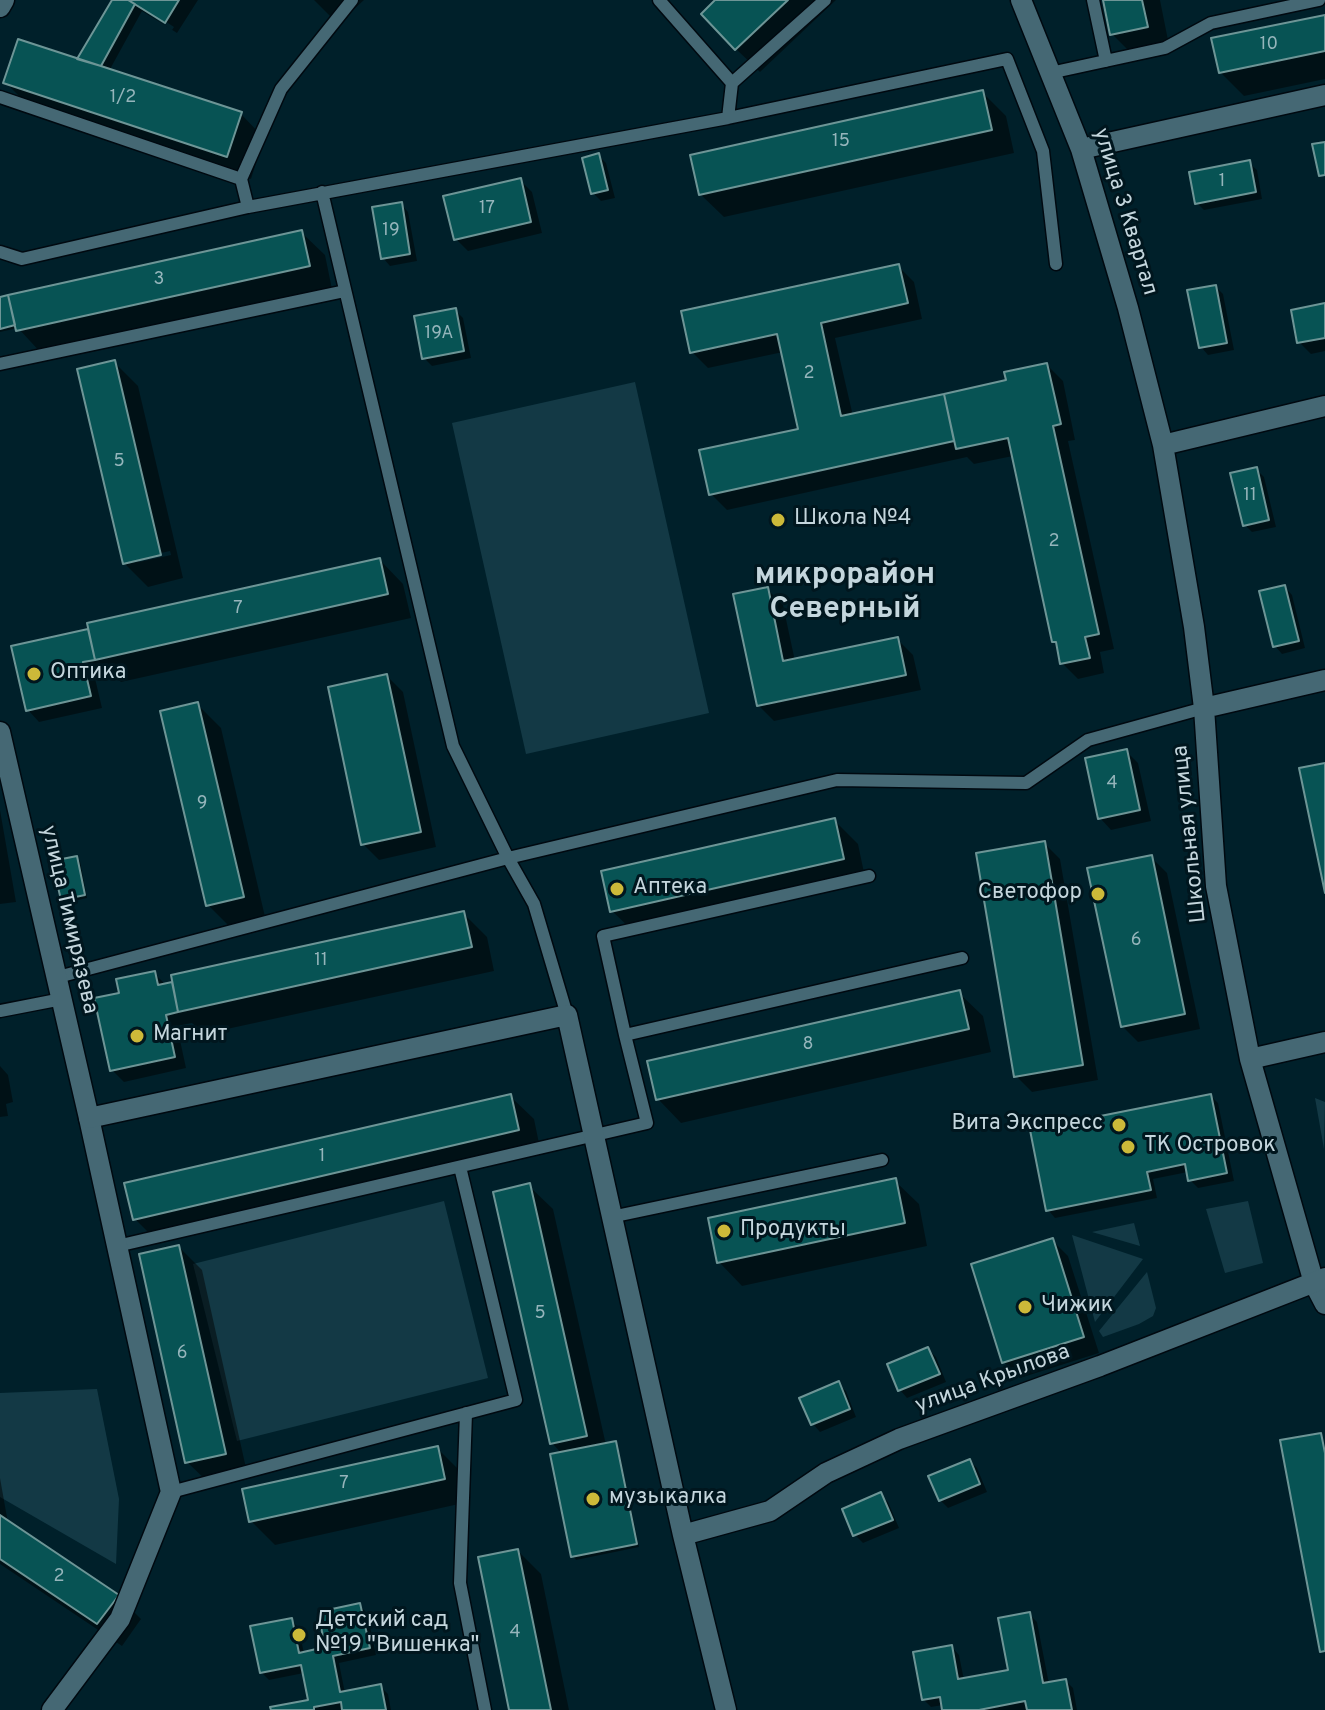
<!DOCTYPE html>
<meta charset="utf-8">
<style>
body{margin:0}
canvas{display:block;background:#00202a}
</style>
<canvas width="1325" height="1710"></canvas>
<script>
const context = document.querySelector('canvas').getContext('2d');
context.lineJoin = 'round';
function paint(path, color) { context.fillStyle = color; context.fill(path, 'evenodd'); }
const toPath = rows => new Path2D(rows.map(r => 'M' + r).join(''));
function stroke(path, color, width, dash) { context.strokeStyle = color; context.lineWidth = width; context.lineCap = dash ? 'butt' : 'round'; context.setLineDash(dash || []); context.stroke(path); }
function drawText(font, color, halo, rows, align = 'center') {
  context.font = font + ' Overpass,sans-serif'; context.lineWidth = 6; context.setLineDash([]); context.textBaseline = 'middle'; context.strokeStyle = halo; context.fillStyle = color; for (const [text, x, y, turn = 0] of rows) {
    context.save(); context.translate(x, y); context.rotate((+turn || 0) * Math.PI / 180); context.textAlign = isNaN(turn) ? turn : align; if (halo) context.strokeText(text, 0, 0); context.fillText(text, 0, 0); context.restore();
  }
}
const green = toPath([
 [635,382,709,713,526,754,452,423],
 [1315,1098,1325,1102,1324,1149],
 [444,1201,488,1378,237,1441,193,1264],
 [1248,1201,1263,1263,1225,1273,1206,1209],
 [1134,1223,1140,1246,1092,1232],
 [1072,1235,1143,1259,1095,1322],
 [1147,1272,1156,1308,1153,1316,1139,1324,1103,1337,1099,1331],
 [97,1389,119,1499,116,1564,0,1497,0,1393]
]);
const shadow = toPath([
 [114,0,128,0,172,30,174,27,132,0,198,0,177,33,142,11,109,71,241,114,264,138,251,179,29,106,6,83,78,61],
 [314,0,364,0,338,24],
 [718,0,836,0,760,72,736,49],
 [1105,0,1160,0,1170,50,1136,58,1112,34],
 [1325,17,1325,79,1244,96,1220,72],
 [982,92,1006,116,1014,153,724,217,700,194],
 [599,156,606,163,615,198,601,201,593,193],
 [1249,163,1257,170,1262,199,1204,210,1197,203],
 [520,180,532,192,542,233,468,251,456,239],
 [401,204,408,212,417,261,390,266,383,258],
 [301,232,325,255,332,289,42,354,18,328,0,332,0,299],
 [898,266,914,282,922,319,835,338,853,416,1008,382,1047,365,1063,381,1075,440,1068,441,1114,649,1100,652,1104,673,1078,679,1062,663,1059,646,1054,641,1013,456,974,464,967,457,727,510,711,494,800,430,783,352,708,368,692,352],
 [1216,287,1223,294,1234,350,1208,355,1201,347],
 [1325,306,1325,351,1311,354,1299,342],
 [455,310,463,318,471,358,432,366,424,358],
 [114,362,138,386,183,578,148,587,124,563],
 [170,551,171,555,139,562,139,558],
 [1256,469,1264,477,1276,527,1252,532,1245,525],
 [380,560,403,584,411,618,121,682,106,668,106,671,94,674,102,708,39,722,28,710,88,631,92,635],
 [1285,587,1292,595,1305,648,1282,654,1275,646],
 [767,589,783,605,795,661,897,639,913,655,921,690,774,721,758,705],
 [387,676,403,692,436,847,379,860,363,844],
 [198,705,221,728,266,921,232,929,208,905],
 [1126,751,1138,763,1151,821,1111,830,1100,818],
 [0,810,16,902,0,904],
 [834,820,858,844,866,882,636,934,612,911],
 [1044,843,1060,859,1098,1080,1032,1092,1016,1076],
 [1151,857,1167,873,1200,1029,1138,1042,1122,1026],
 [76,858,80,861,87,898,66,903,62,899],
 [463,913,487,937,494,971,204,1034,192,1023,177,1026,186,1068,124,1082,112,1070,122,995,154,973,166,985,171,984,175,988],
 [959,993,983,1016,991,1052,681,1123,658,1099],
 [0,1066,8,1075,13,1102,6,1104,8,1116,0,1117],
 [510,1096,534,1119,541,1153,158,1242,135,1219],
 [1211,1096,1218,1103,1234,1181,1198,1188,1190,1180,1188,1172,1153,1179,1157,1198,1055,1218,1048,1210],
 [895,1181,919,1204,927,1246,742,1286,719,1262],
 [529,1186,553,1209,606,1445,615,1443,618,1446,639,1547,576,1560,573,1556,562,1454,552,1443],
 [1052,1240,1068,1256,1099,1353,1020,1378,1004,1362],
 [179,1247,202,1270,248,1477,211,1485,187,1462],
 [928,1349,936,1357,946,1382,907,1398,900,1390,889,1365],
 [838,1384,846,1391,856,1417,820,1432,813,1424],
 [437,1448,460,1471,468,1502,275,1545,251,1521],
 [970,1461,977,1468,987,1492,948,1508,940,1500],
 [0,1478,8,1523,118,1596,141,1619,122,1646,0,1564],
 [881,1495,888,1502,899,1528,863,1543,855,1535,844,1510],
 [518,1551,541,1574,569,1710,511,1710],
 [360,1606,367,1613,376,1655,339,1663,345,1693,380,1686,388,1694,391,1710,273,1710,310,1701,304,1673,269,1680,261,1672,291,1620,299,1628,304,1654,328,1649],
 [1029,1614,1037,1622,1049,1684,1066,1681,1073,1688,1077,1710,944,1710,943,1705,931,1707,923,1699,952,1647,959,1655,964,1680,1010,1671]
]);
const building = toPath([
 [112,0,128,0,135,4,101,66,77,59,112,0],
 [128,0,179,0,165,23,128,0],
 [715,0,788,0,735,50,701,14,715,0],
 [1103,0,1142,0,1148,27,1110,35,1103,0],
 [1325,15,1325,51,1219,73,1211,38,1325,15],
 [18,39,242,112,227,157,3,83,18,39],
 [983,90,992,130,699,195,690,155,983,90],
 [1325,142,1325,175,1319,176,1312,144,1325,142],
 [599,153,608,190,591,194,582,158,599,153],
 [1250,160,1256,192,1195,204,1189,172,1250,160],
 [521,178,531,222,454,240,443,196,521,178],
 [402,202,410,254,381,259,372,207,402,202],
 [302,230,310,266,16,331,8,295,302,230],
 [899,264,908,303,821,323,841,416,944,394,954,441,709,495,699,450,798,429,777,334,690,353,681,311,899,264],
 [1216,285,1227,343,1199,348,1187,290,1216,285],
 [8,295,15,325,0,329,0,297,8,295],
 [1325,303,1325,338,1297,343,1291,310,1325,303],
 [456,308,464,351,422,359,414,316,456,308],
 [115,360,161,555,123,564,77,369,115,360],
 [1047,363,1061,424,1053,426,1099,634,1085,637,1090,658,1060,664,1056,642,1052,642,1008,438,956,449,944,394,1006,380,1004,372,1047,363],
 [1257,467,1269,520,1243,526,1230,473,1257,467],
 [380,558,388,594,95,660,87,623,380,558],
 [1285,585,1299,641,1273,647,1259,591,1285,585],
 [768,587,783,661,898,637,906,675,757,706,733,594,768,587],
 [88,629,95,660,83,662,91,696,26,711,11,646,88,629],
 [387,674,421,832,361,845,328,687,387,674],
 [198,702,244,897,206,906,160,711,198,702],
 [1127,749,1140,810,1098,819,1085,758,1127,749],
 [1325,763,1325,893,1299,768,1325,763],
 [835,818,844,859,610,912,601,871,835,818],
 [1045,841,1083,1065,1014,1077,976,853,1045,841],
 [1152,855,1185,1014,1121,1027,1087,868,1152,855],
 [77,856,85,895,61,900,52,861,77,856],
 [464,911,472,947,178,1012,171,975,464,911],
 [155,971,158,985,172,982,178,1012,166,1015,175,1057,110,1071,94,998,119,993,116,979,155,971],
 [960,990,969,1029,656,1100,647,1061,960,990],
 [511,1094,519,1130,133,1220,124,1183,511,1094],
 [1211,1094,1227,1173,1188,1181,1185,1164,1147,1172,1151,1190,1046,1211,1030,1130,1211,1094],
 [896,1178,905,1223,717,1263,708,1218,896,1178],
 [530,1183,587,1436,550,1444,493,1192,530,1183],
 [1053,1238,1084,1337,1002,1363,971,1264,1053,1238],
 [179,1245,226,1454,185,1463,139,1254,179,1245],
 [928,1347,940,1374,898,1391,887,1364,928,1347],
 [839,1381,850,1409,811,1425,799,1398,839,1381],
 [1321,1433,1325,1453,1325,1651,1320,1652,1280,1440,1321,1433],
 [616,1441,637,1544,571,1557,550,1454,616,1441],
 [438,1446,445,1479,249,1522,242,1489,438,1446],
 [970,1459,980,1484,939,1501,928,1476,970,1459],
 [881,1492,893,1520,853,1536,842,1509,881,1492],
 [0,1515,119,1595,97,1624,0,1559,0,1515],
 [518,1549,551,1710,509,1710,478,1557,518,1549],
 [360,1603,370,1648,333,1656,340,1692,381,1684,386,1710,342,1710,341,1702,314,1707,314,1710,271,1710,270,1707,308,1700,301,1665,260,1673,250,1626,292,1618,299,1653,325,1647,318,1612,360,1603],
 [1030,1612,1043,1683,1066,1679,1072,1710,1027,1710,1025,1701,979,1710,942,1710,940,1697,922,1700,913,1652,952,1645,958,1679,1008,1670,998,1618,1030,1612]
]);
const service = toPath([
 [659,0,732,83,728,118],
 [1093,0,1106,61],
 [1050,73,1165,48,1211,23,1319,0],
 [732,83,825,0],
 [0,97,241,179],
 [322,192,453,746,508,858,534,904,567,1015],
 [248,207,241,179,281,89,352,0],
 [0,252,22,259,248,207,728,118,1007,59,1043,151,1056,264],
 [0,364,345,291],
 [58,977,508,858,837,780,1026,783,1088,740,1204,708],
 [0,1011,62,999],
 [625,1035,603,936,869,876],
 [611,1217,882,1160],
 [117,1246,647,1123,625,1035,962,958],
 [466,1413,460,1583,485,1710],
 [171,1492,516,1400,460,1167]
]);
const minor = toPath([
 [1021,0,1081,149,1128,308,1163,445,1194,627,1204,708,1216,886,1250,1059,1314,1283,1325,1304],
 [0,7,4,0],
 [1081,149,1325,95],
 [1163,445,1325,406],
 [1204,708,1325,680],
 [1250,1059,1325,1042],
 [52,1710,120,1619,171,1492,89,1118]
]);
const tertiary = toPath([
 [0,732,89,1118,567,1015,683,1535,726,1710],
 [683,1535,770,1511,826,1473,899,1439,1100,1366,1325,1278]
]);
const markers = [
 [778,520,8,"#ccb939"],
 [34,674,8,"#ccb939"],
 [617,889,8,"#ccb939"],
 [1098,894,8,"#ccb939"],
 [137,1036,8,"#ccb939"],
 [1119,1125,8,"#ccb939"],
 [1128,1147,8,"#ccb939"],
 [724,1231,8,"#ccb939"],
 [1025,1307,8,"#ccb939"],
 [593,1499,8,"#ccb939"],
 [299,1635,8,"#ccb939"]
];
const numberNames = [
 ["10",1269,45],
 ["1/2",123,98],
 ["15",841,142],
 ["1",1222,182],
 ["17",487,209],
 ["19",391,231],
 ["3",159,280],
 ["19А",439,334],
 ["2",809,374],
 ["5",119,462],
 ["11",1250,496],
 ["2",1054,542],
 ["7",238,609],
 ["4",1112,784],
 ["9",202,804],
 ["6",1136,941],
 ["11",321,961],
 ["8",808,1045],
 ["1",322,1157],
 ["5",540,1314],
 ["6",182,1354],
 ["7",344,1484],
 ["2",59,1577],
 ["4",515,1633]
];
const streetNames = [
 ["улица 3 Квартал",1124,212,73],
 ["Школьная улица",1191,834,-96],
 ["улица Тимирязева",68,920,77],
 ["улица Крылова",993,1380,-20]
];
const poiNames = [
 ["Школа №4",794,520],
 ["Оптика",50,674],
 ["Аптека",633,889],
 ["Светофор",1082,894,"right"],
 ["Магнит",153,1036],
 ["Вита Экспресс",1103,1125,"right"],
 ["ТК Островок",1144,1147],
 ["Продукты",740,1231],
 ["Чижик",1041,1307],
 ["музыкалка",609,1499],
 ["Детский сад",315,1622],
 ["№19 \"Вишенка\"",315,1647]
];
const districtNames = [
 ["микрорайон",845,577],
 ["Северный",845,611]
];
paint(green, '#133945');
paint(shadow, '#0007');
paint(building, '#075354');
stroke(building, '#6d9596', 2);
stroke(service, '#000910', 15);
stroke(minor, '#000910', 23);
stroke(tertiary, '#000910', 23);
stroke(service, '#456874', 12);
stroke(minor, '#456874', 20);
stroke(tertiary, '#456874', 20);
for (const [x, y, r, color] of markers) { const dot = new Path2D(); dot.arc(x, y, r, 0, 2 * Math.PI); context.fillStyle = color; context.fill(dot); stroke(dot, '#00161e', 3); }
drawText('18px', '#95b5bb', null, numberNames);
drawText('22px', '#c4d6dd', '#00161e', streetNames);
drawText('22px', '#c4d6dd', '#00161e', poiNames, 'left');
drawText('bold 30px', '#c4d6dd', '#00161e', districtNames);
</script>
